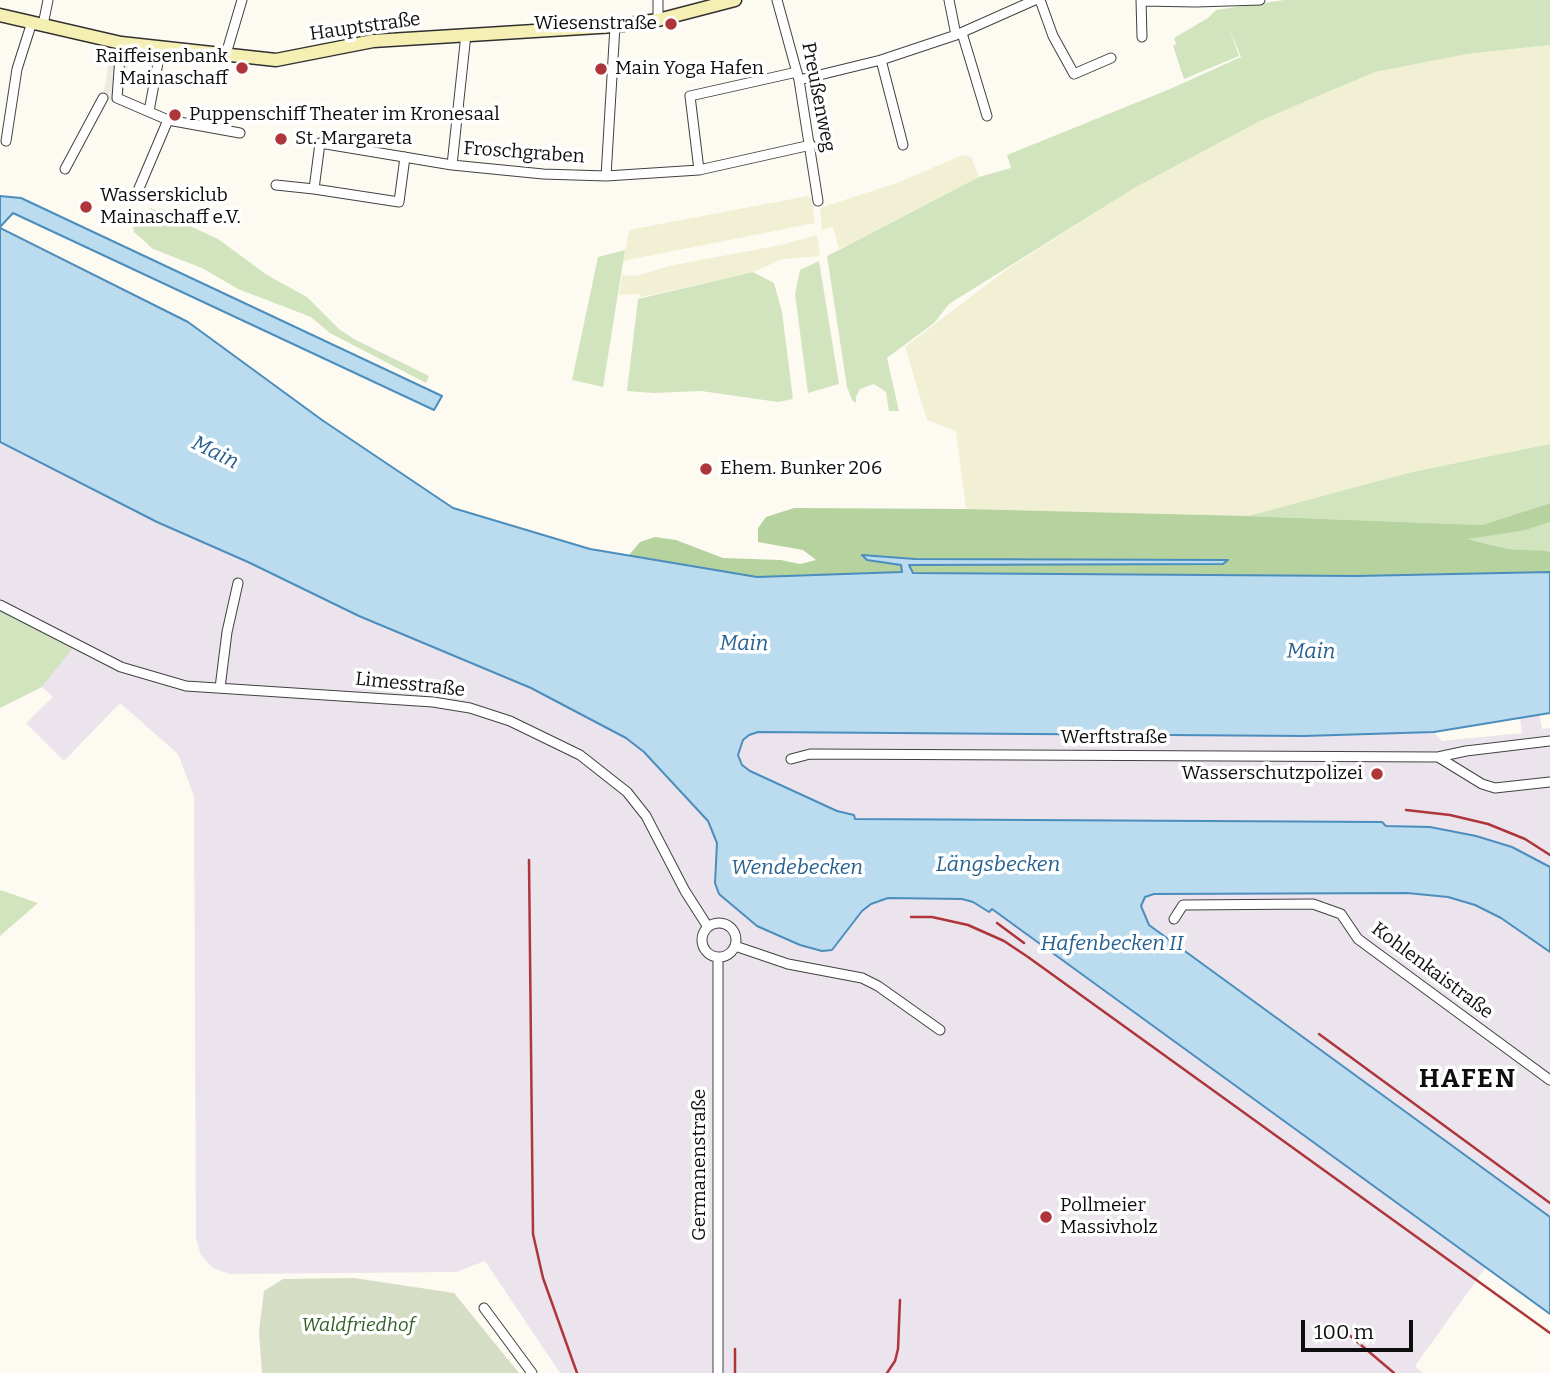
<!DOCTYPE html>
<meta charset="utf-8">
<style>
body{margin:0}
#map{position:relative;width:1550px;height:1373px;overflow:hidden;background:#fdfbf1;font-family:Bitter,serif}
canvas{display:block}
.scale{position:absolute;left:1301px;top:1320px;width:112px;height:32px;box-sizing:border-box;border:4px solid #0e0e0e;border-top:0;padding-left:9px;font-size:21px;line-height:24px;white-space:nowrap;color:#0e0e0e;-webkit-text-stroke:5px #fff;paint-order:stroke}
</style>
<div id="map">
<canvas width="1550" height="1373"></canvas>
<div class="scale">100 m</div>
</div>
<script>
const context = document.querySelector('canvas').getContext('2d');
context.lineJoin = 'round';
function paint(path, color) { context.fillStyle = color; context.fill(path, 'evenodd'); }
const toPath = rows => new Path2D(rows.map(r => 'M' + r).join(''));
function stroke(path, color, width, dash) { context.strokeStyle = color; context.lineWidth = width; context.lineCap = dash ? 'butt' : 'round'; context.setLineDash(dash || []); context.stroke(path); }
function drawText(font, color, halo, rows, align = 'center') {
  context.font = font + ' Bitter,serif'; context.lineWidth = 7; context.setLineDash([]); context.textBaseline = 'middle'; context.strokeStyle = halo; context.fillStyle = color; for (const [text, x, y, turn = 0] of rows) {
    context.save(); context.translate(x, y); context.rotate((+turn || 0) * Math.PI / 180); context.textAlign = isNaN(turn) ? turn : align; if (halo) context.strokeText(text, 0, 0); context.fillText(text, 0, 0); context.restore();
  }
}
const industrial = toPath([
 [0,442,157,522,248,562,359,616,531,688,591,718,749,735,758,732,1304,736,1434,732,1442,741,1522,733,1519,709,1538,708,1542,729,1550,728,1550,1280,1501,1246,1415,1366,1423,1373,560,1373,485,1261,456,1272,230,1274,213,1268,201,1255,196,1239,194,796,178,754,120,703,64,761,26,723,53,697,42,687,75,644,0,605]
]);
const farmland = toPath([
 [1550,45,1550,444,1412,472,1248,516,966,509,956,431,927,420,905,347,1006,270,1136,187,1264,119,1375,72,1467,54],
 [963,155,971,157,979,177,839,249,833,227,822,230,820,208,899,182],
 [808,196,812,199,815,223,623,261,629,230],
 [817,235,820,256,783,259,753,272,642,297,638,294,619,295,622,275,636,276,669,266,781,245]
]);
const green = toPath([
 [1284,0,1550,0,1550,45,1467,54,1375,72,1264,119,1136,187,949,304,934,323,887,358,899,411,889,411,886,392,874,384,860,389,856,397,856,403,852,400,847,387,827,256,979,177,1011,168,1007,155,1170,89,1241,57,1229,27,1239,56,1184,79,1173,46,1176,44,1174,38,1208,18,1216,10],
 [151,208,218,239,267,275,307,297,339,329,354,339,429,376,426,383,330,333,311,317,238,289,202,268,153,249,134,232,133,227,141,225,147,211],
 [625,250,603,387,572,380,598,257],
 [819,261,839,384,808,393,795,294,800,270],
 [753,272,774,283,782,312,793,399,778,402,701,391,654,393,627,391,638,299],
 [1550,444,1550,503,1482,525,1248,516,1412,472],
 [1550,522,1550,552,1508,549,1465,538,1526,530],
 [0,605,76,644,42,687,0,708],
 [0,890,38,903,0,936]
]);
const forest = toPath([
 [1550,503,1550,522,1526,530,1468,539,1508,549,1546,551,1550,552,1550,572,1547,572,1356,576,913,573,908,564,1222,564,1227,560,915,559,864,555,867,560,902,565,902,572,757,577,629,555,640,542,655,537,676,540,723,558,781,560,800,564,816,560,803,550,758,542,758,528,766,517,794,508,966,509,1248,516,1482,525]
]);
const cemetery = toPath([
 [354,1278,454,1293,519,1373,262,1373,259,1331,264,1291,283,1279]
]);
const plaza = toPath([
 [111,48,130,51,122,105,103,98]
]);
const water = toPath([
 [0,196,21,198,442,396,434,410,13,213,0,227,0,196],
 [0,228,188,322,322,420,453,508,590,549,757,577,902,572,901,565,867,560,862,555,915,559,1228,560,1223,564,909,565,913,573,1356,576,1550,572,1550,713,1434,732,1304,736,758,732,749,735,743,740,738,755,742,765,750,771,837,811,854,815,855,819,1382,822,1386,826,1430,827,1476,836,1512,847,1550,867,1550,952,1501,918,1475,905,1448,897,1407,893,1154,894,1145,897,1141,906,1149,925,1550,1217,1550,1314,992,909,989,912,973,902,962,899,888,898,871,904,862,911,832,950,822,951,800,945,757,926,719,894,715,883,717,843,708,821,644,752,626,738,531,688,359,616,248,562,157,522,0,442,0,228]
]);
const street = toPath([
 [777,0,799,80,818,201],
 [949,0,956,35],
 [1040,0,1053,36,1074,74,1111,58],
 [1141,0,1142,37],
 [1141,1,1196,2,1260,0],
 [658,20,658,0],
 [43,25,48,0],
 [962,33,987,116],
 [121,43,117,98,168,120,240,133],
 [226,54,242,0],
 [881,60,903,145],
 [799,80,881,60,956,35,1035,0],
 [149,111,161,47],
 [6,141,17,69,32,22],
 [452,165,466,34],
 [65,169,103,98],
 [699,170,690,96,797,72],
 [606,176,615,26],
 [276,185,314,189,320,143,452,165,543,174,606,176,699,170,811,145],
 [314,189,399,202,405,157],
 [137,193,168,120],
 [0,605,121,667,186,686,433,702,470,708,510,721,580,755,627,792,646,816,685,891,708,927],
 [220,688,227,632,238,583],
 [1438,757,1482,784,1495,788,1550,782],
 [791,759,810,754,1438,757,1466,751,1550,741],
 [1174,919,1183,905,1313,904,1341,914,1358,939,1550,1080],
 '702 940a17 17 0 1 1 34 0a17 17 0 1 1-34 0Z',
 [735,946,788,964,862,978,878,986,940,1030],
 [718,958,718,1373],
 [484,1308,532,1373]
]);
const secondary = toPath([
 [0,15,121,43,276,60,373,41,615,26,658,20,735,0]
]);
const rail = toPath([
 [1406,810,1450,815,1488,824,1525,839,1550,855],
 [529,860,533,1234,543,1278,577,1373],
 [911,917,932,917,968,925,1004,941,1028,957,1550,1333],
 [997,923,1024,943],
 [1319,1034,1550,1203],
 [1348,1334,1394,1373],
 [735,1349,735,1373],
 [887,1373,895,1361,898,1349,900,1300]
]);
const markers = [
 [671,24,7,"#ae363a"],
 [242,68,7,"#ae363a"],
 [601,69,7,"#ae363a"],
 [175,115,7,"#ae363a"],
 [281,139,7,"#ae363a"],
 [86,207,7,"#ae363a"],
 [706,469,7,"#ae363a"],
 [1377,774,7,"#ae363a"],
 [1046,1217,7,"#ae363a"]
];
const poiNames = [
 ["Wiesenstraße",657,24,"right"],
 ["Raiffeisenbank",228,57,"right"],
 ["Mainaschaff",228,79,"right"],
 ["Main Yoga Hafen",615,69],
 ["Puppenschiff Theater im Kronesaal",189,115],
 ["St. Margareta",295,139],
 ["Wasserskiclub",100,196],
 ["Mainaschaff e.V.",100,218],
 ["Ehem. Bunker 206",720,469],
 ["Wasserschutzpolizei",1363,774,"right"],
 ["Pollmeier",1060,1206],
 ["Massivholz",1060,1228]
];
const streetNames = [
 ["Hauptstraße",365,27,-8],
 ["Preußenweg",818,97,79],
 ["Froschgraben",524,153,4],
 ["Limesstraße",410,685,6],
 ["Werftstraße",1114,738],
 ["Kohlenkaistraße",1432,971,37],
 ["Germanenstraße",700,1165,-90]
];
const parkNames = [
 ["Waldfriedhof",358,1326]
];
const waterNames = [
 ["Main",215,453,26],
 ["Main",744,644,1],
 ["Main",1311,652,1],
 ["Längsbecken",998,865],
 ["Wendebecken",797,868],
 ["Hafenbecken II",1112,944]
];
const districtNames = [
 ["HAFEN",1468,1080]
];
paint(industrial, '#ebe4ec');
paint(farmland, '#f1efd4');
paint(green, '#d1e4be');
paint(forest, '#b6d39f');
paint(cemetery, '#d5ddc4');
paint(plaza, '#edeae0');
paint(water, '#bbdbef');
stroke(water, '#4b8ebd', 2);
stroke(street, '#414141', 11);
stroke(secondary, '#303030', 15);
stroke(street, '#fff', 9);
stroke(secondary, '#f6efb4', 12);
stroke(rail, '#ae363a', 2.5);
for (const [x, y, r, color] of markers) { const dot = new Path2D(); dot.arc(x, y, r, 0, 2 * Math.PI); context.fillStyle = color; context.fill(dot); stroke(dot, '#fff', 2.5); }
drawText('19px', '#0e0e0e', '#fff', poiNames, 'left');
drawText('19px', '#0e0e0e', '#fff', streetNames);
drawText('italic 19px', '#315e26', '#fff', parkNames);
drawText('italic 21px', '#266191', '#fff', waterNames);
context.letterSpacing = '2px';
drawText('bold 26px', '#0e0e0e', '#fff', districtNames);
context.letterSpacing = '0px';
</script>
